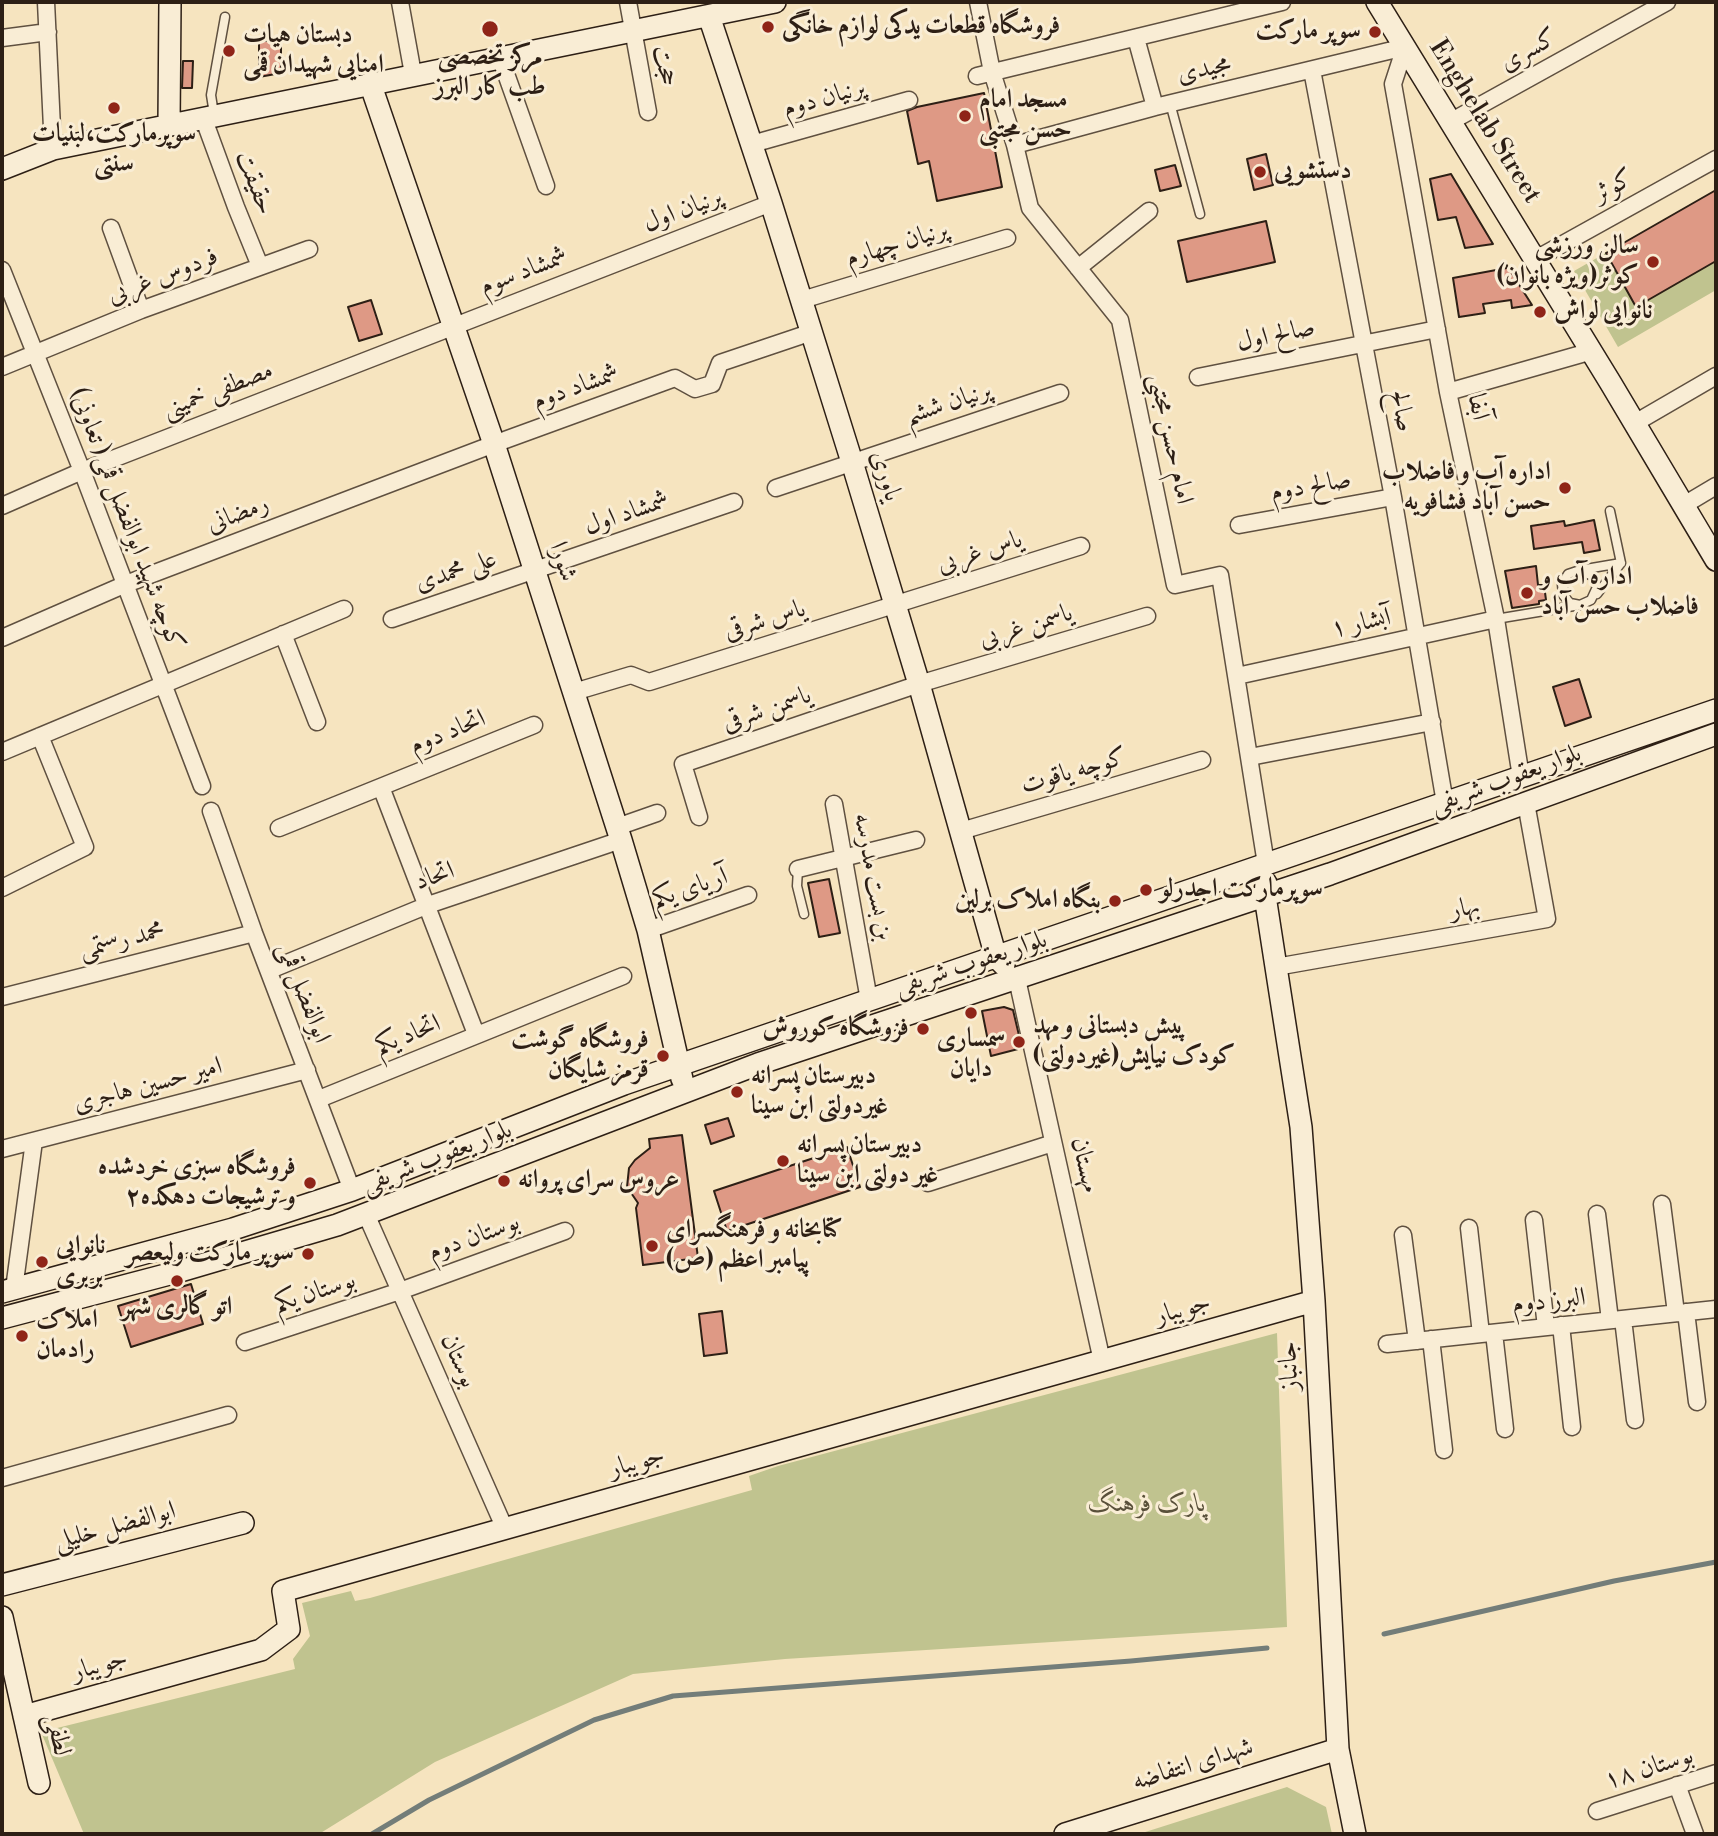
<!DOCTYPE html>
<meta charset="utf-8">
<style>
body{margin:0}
#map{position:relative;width:1718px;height:1836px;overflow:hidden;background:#f6e4bf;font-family:"Libre Bodoni",serif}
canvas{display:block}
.frame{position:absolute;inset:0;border:4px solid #2d1f15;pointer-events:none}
</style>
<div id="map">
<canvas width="1718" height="1836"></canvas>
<div class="frame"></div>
</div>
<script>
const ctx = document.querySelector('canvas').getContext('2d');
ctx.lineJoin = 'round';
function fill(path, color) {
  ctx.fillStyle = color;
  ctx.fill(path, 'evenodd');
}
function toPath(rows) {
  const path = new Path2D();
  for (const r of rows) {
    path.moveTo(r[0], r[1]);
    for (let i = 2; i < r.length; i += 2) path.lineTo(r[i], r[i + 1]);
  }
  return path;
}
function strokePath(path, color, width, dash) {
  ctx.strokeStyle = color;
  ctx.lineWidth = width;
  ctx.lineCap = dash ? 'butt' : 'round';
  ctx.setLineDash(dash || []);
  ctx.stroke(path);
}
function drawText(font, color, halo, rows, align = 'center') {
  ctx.font = font + ' "Libre Bodoni",Amiri,serif';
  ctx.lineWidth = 6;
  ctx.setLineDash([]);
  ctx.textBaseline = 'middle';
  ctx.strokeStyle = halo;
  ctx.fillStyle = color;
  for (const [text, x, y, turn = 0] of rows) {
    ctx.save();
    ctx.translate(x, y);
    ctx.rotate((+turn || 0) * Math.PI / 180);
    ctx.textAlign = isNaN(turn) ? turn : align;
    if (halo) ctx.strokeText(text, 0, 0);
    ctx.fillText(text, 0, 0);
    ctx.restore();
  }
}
fill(toPath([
 [1716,190,1716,290,1618,347,1574,271],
 [1277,1333,1287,1627,785,1659,633,1674,435,1762,319,1834,84,1834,41,1732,295,1669,293,1659,310,1636,302,1603,351,1591,355,1601,370,1598,752,1490,749,1476,778,1466],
 [1287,1787,1326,1807,1332,1834,1139,1834]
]), '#c0c38f');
strokePath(toPath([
 [1384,1634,1614,1581,1716,1562],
 [372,1834,429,1800,594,1720,673,1696,1131,1661,1267,1648]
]), '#737d79', 5);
const building = toPath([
 [259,41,281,41,281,73,259,77,259,41],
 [183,61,193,61,192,88,182,88,183,61],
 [984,93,1002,187,937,201,929,161,918,164,907,111,917,107,984,93],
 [1266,154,1273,185,1254,190,1247,159,1266,154],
 [1175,165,1181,186,1160,191,1155,170,1175,165],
 [1451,174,1493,244,1465,248,1456,217,1438,220,1430,179,1451,174],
 [1716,190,1716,261,1636,307,1606,253,1716,190],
 [1266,221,1275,262,1187,282,1178,241,1266,221],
 [1506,264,1532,305,1512,308,1511,300,1483,304,1485,313,1459,317,1453,278,1507,268,1506,264],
 [371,300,382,334,359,341,348,307,371,300],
 [1594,520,1600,550,1584,553,1582,542,1534,549,1531,526,1564,521,1565,526,1594,520],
 [1536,566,1538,585,1544,585,1546,600,1539,601,1539,604,1512,608,1505,571,1536,566],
 [1579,679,1591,717,1565,726,1553,687,1579,679],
 [829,879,840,933,819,937,808,883,829,879],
 [1004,1007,1013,1010,1022,1048,991,1056,982,1011,1004,1007],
 [728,1118,734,1136,711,1144,705,1125,728,1118],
 [682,1135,698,1258,643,1265,636,1208,638,1203,627,1187,629,1168,635,1160,650,1148,649,1139,682,1135],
 [847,1147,860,1187,727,1231,714,1191,847,1147],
 [191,1284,203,1324,131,1347,118,1306,191,1284],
 [722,1311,727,1353,704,1356,699,1314,722,1311]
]);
fill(building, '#de9985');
strokePath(building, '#2d1f15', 2);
const lane = toPath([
 [1170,103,1200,214],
 [214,114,211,95,225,17],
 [1610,511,1621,563],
 [1580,570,1621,563],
 [1597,594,1621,563],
 [1496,619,1580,605,1591,600,1597,587,1592,576,1580,570,1568,574,1562,584,1563,595,1570,603,1580,605],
 [798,869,797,886,804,914]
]);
const street = toPath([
 [46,2,53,149],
 [400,2,413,74],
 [628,2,648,112],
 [978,2,992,72,1015,145,1030,208,1120,320,1175,585,1220,575,1266,864],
 [2,38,48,32],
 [1136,38,1155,107],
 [1405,47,1393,84,1448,392,1496,619,1521,777],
 [500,57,546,186],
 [1312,70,1393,497,1445,803],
 [977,76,1282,2],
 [203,117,236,207,260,266],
 [1450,122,1667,2],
 [752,144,909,100],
 [1015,145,1155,107,1405,47],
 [111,228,141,310],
 [1536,259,1716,159],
 [1078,268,1149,211],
 [2,270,82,471,202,786],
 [802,300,1007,238],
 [2,367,141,310,309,249],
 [1198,377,1437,329],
 [1448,392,1592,351],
 [1635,423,1716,376],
 [776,488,1060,393],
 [1684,505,1716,486],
 [2,506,82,471,771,203],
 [1239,525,1393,497],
 [392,619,734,502],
 [283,634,317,722],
 [2,638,126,584,494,444,675,378,695,389,712,384,720,363,812,332],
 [1237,676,1496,619],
 [574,692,631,675,649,682,1081,546],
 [2,752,344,609],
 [1250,757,1432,722],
 [381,787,476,1034],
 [834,804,869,1000],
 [211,811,254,933,352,1190],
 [699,817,683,764,919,684,1147,616],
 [617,827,657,813],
 [279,828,534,725],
 [961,831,1202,760],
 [798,869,916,840],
 [2,888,85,847,40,736],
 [648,930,748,895],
 [1276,967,1547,919,1526,803],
 [270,970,428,905,621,840],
 [1017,979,1102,1361],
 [2,997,254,933],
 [319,1099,623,976],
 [2,1149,307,1070],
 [928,1183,1053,1143],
 [1662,1204,1676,1313],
 [366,1214,505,1529],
 [1597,1214,1610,1320],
 [1534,1220,1546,1327],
 [1469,1228,1481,1334],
 [1403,1235,1417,1341],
 [14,1289,34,1141],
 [1686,1312,1697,1402],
 [1623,1319,1635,1420],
 [1561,1325,1572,1427],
 [1494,1333,1505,1429],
 [1431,1339,1444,1450],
 [245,1342,400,1291,565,1231],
 [1387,1344,1716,1309],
 [2,1478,228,1415],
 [1677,1785,1695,1834],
 [1597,1811,1716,1773]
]);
const secondary = toPath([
 [1377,2,1610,382,1716,560],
 [709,16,771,203,852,462,919,684,996,957,1004,965],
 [370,83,494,444,621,840,648,930,682,1079],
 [169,124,170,2],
 [2,169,53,149,775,2],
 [1266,883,1265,896,1276,967,1301,1127,1314,1301,1338,1749,1355,1834],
 [2,1292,233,1229,352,1190,624,1084,1716,710],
 [2,1318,177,1272,337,1225,758,1064,1330,874,1716,734],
 [2,1585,243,1523],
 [2,1617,39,1783],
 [24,1716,261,1650,289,1629,283,1591,1314,1301],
 [1065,1834,1338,1749]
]);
strokePath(lane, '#5f5040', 11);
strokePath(street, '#5f5040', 19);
strokePath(secondary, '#2d1f15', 24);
strokePath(lane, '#f9edd5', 8);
strokePath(street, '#f9edd5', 16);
strokePath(secondary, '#f9edd5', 21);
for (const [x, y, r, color] of [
 [768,27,7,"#8f2418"],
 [490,29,9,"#8f2418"],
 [1375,32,7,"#8f2418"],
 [229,51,7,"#8f2418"],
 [114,108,7,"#8f2418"],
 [965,116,7,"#8f2418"],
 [1260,172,7,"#8f2418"],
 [1653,262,7,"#8f2418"],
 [1540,312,7,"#8f2418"],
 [1565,488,7,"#8f2418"],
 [1527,593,7,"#8f2418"],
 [1146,890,7,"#8f2418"],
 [1115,901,7,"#8f2418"],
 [971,1013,7,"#8f2418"],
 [923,1029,7,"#8f2418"],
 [1019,1042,7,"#8f2418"],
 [663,1056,7,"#8f2418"],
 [737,1092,7,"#8f2418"],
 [783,1161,7,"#8f2418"],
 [504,1181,7,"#8f2418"],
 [310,1183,7,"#8f2418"],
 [652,1246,7,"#8f2418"],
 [308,1254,7,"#8f2418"],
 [42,1262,7,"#8f2418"],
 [177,1281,7,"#8f2418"],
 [22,1336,7,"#8f2418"]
]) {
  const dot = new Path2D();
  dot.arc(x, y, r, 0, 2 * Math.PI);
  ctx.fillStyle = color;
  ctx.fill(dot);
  strokePath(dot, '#f9edd5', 2.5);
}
drawText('bold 26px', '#2d1f15', '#f9edd5', [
 ["فروشگاه قطعات یدکی لوازم خانگی",782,27],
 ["سوپر مارکت",1361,32,"right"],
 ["دبستان هیات",243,36],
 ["امنایی شهیدان قمی",243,66],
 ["مرکز تخصصی",490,58,"center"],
 ["طب کار البرز",490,88,"center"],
 ["مسجد امام",979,101],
 ["حسن مجتبی",979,131],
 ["سوپرمارکت،لبنیات",114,135,"center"],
 ["سنتی",114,165,"center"],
 ["دستشویی",1274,172],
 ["سالن ورزشی",1639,247,"right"],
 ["کوثر(ویژه بانوان)",1639,277,"right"],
 ["نانوایی لواش",1554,312],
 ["اداره آب و فاضلاب",1551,473,"right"],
 ["حسن آباد فشافویه",1551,503,"right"],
 ["اداره آب و",1541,578],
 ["فاضلاب حسن آباد",1541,608],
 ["سوپرمارکت اجدرلو",1160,890],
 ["بنگاه املاک برلین",1101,901,"right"],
 ["پیش دبستانی و مهد",1033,1027],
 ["کودک نیایش(غیردولتی)",1033,1057],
 ["فزوشگاه کوروش",909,1029,"right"],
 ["سمساری",971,1040,"center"],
 ["دایان",971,1070,"center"],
 ["فروشگاه گوشت",649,1041,"right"],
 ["قرمز شایگان",649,1071,"right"],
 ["دبیرستان پسرانه",751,1077],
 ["غیردولتی ابن سینا",751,1107],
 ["دبیرستان پسرانه",797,1146],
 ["غیر دولتی ابن سینا",797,1176],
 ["فروشگاه سبزی خردشده",296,1168,"right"],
 ["و ترشیجات دهکده۲",296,1198,"right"],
 ["عروس سرای پروانه",518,1181],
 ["کتابخانه و فرهنگسرای",666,1231],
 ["پیامبر اعظم (ص)",666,1261],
 ["نانوایی",56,1247],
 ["بربری",56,1277],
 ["سوپر مارکت ولیعصر",294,1254,"right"],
 ["اتو گالری شهر",177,1308,"center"],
 ["املاک",36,1321],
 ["رادمان",36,1351]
], 'left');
drawText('26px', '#2d1f15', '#f9edd5', [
 ["کسری",1529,51,-29],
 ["حجت",664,66,78],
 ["مجیدی",1204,70,-13],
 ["پرنیان دوم",824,99,-16],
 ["Enghelab Street",1484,122,58],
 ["حقیقت",254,183,69],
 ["کوثر",1614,187,-29],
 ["پرنیان اول",683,211,-21],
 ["پرنیان چهارم",897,245,-17],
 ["شمشاد سوم",524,272,-21],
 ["فردوس غربی",163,277,-21],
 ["صالح اول",1276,336,-12],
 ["شمشاد دوم",576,388,-20],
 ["مصطفی خمینی",218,391,-21],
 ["پرنیان ششم",948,404,-18],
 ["آبفا",1477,407,78],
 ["صالح",1401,411,79],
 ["امام حسن مجتبی",1170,439,78],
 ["یاوری",885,476,73],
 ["صالح دوم",1311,487,-10],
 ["شمشاد اول",627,514,-19],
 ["رمضانی",238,515,-21],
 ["کوچه شهید ابوالفضل قمی( تعاونی)",126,519,69],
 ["یاس غربی",980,553,-18],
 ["شورا",562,562,72],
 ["علی محمدی",456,572,-18],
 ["یاس شرقی",765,621,-17],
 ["آبشار ۱",1361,624,-12],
 ["یاسمن غربی",1026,627,-17],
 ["یاسمن شرقی",767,710,-19],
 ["اتحاد دوم",448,733,-22],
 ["کوچه یاقوت",1074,772,-16],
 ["بلوار یعقوب شریفی",1506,780,-20],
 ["اتحاد",435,877,-19],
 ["بن بست مدرسه",872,877,80],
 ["آریای یکم",690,889,-19],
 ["بهار",1465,909,-10],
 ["محمد رستمی",122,941,-14],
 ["بلوار یعقوب شریفی",971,964,-18],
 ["ابوالفضل قمی",303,993,69],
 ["اتحاد یکم",408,1036,-22],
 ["امیر حسین هاجری",148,1086,-15],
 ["بلوار یعقوب شریفی",437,1158,-21],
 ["مهستان",1084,1165,77],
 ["بوستان دوم",474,1238,-20],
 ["بوستان یکم",315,1293,-18],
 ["البرز دوم",1549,1302,-6],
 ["جویبار",1183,1310,-16],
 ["بوستان",458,1361,66],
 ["جانباز",1290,1366,-93],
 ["جویبار",637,1463,-16],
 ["ابوالفضل خلیلی",115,1527,-15],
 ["جویبار",100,1666,-16],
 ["لطفی",57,1735,78],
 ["شهدای انتفاضه",1193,1765,-17],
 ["بوستان ۱۸",1649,1769,-17]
]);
drawText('italic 26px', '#59503a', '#f9edd5', [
 ["پارک فرهنگ",1147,1505]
]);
</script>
